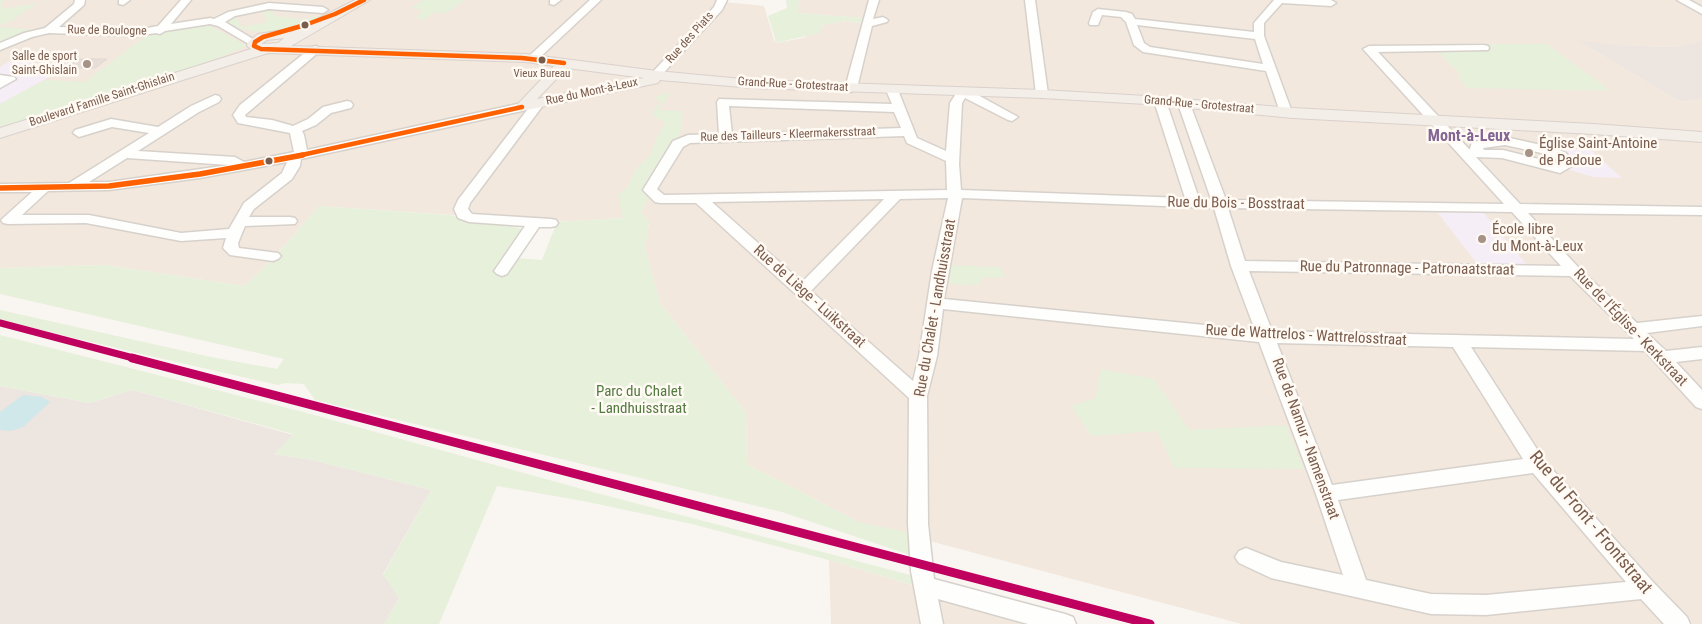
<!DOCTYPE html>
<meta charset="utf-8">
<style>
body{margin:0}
canvas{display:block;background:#f9f5f0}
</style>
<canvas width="1702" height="624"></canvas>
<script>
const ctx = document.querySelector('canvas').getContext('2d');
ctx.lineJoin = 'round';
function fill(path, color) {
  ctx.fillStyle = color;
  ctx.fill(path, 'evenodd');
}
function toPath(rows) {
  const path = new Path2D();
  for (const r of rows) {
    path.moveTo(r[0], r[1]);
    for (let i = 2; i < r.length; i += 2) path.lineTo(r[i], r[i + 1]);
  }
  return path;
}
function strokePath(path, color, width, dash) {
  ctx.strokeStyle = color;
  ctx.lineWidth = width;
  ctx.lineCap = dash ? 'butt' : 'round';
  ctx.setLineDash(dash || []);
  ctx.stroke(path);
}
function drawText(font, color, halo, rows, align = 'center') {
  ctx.font = font + ' "Roboto Condensed",sans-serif';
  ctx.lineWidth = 5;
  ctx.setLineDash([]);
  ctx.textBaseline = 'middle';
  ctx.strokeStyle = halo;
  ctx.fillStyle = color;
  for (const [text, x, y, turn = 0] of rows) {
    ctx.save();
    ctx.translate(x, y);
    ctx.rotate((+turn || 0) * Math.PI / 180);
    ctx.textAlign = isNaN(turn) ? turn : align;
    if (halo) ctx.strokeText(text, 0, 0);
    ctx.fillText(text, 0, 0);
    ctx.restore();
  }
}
fill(toPath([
 [0,0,726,0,725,2,764,6,775,43,803,38,826,24,847,21,861,23,865,18,797,13,799,0,1702,0,1702,41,1673,47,1617,45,1581,42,1681,102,1702,98,1702,624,1242,624,858,522,786,484,747,465,746,413,660,303,645,248,649,222,641,213,669,154,636,169,627,188,623,218,557,222,319,206,268,264,244,286,105,265,0,268],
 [829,560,935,592,1052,624,831,624]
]), '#f2e8de');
fill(toPath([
 [1579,41,1617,45,1673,47,1702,41,1702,98,1681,102],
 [0,386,89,403,133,390,293,435,274,454,312,460,431,490,383,574,399,598,384,624,0,624]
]), '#ede5e0');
fill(toPath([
 [10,61,59,65,53,75,0,104,0,86,16,77,0,75,0,67],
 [1559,148,1591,150,1622,178,1593,177,1567,169,1566,157],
 [1437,212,1483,212,1528,266,1478,265]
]), '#f6eef6');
fill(toPath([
 [0,0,4,0,1,4,4,9,38,3,11,21,0,25],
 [424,0,465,0,446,13,435,12,425,20,416,18,423,10,410,8],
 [786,0,799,0,798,13,865,18,861,23,847,21,826,24,822,26,821,31,819,33,775,43,775,38,768,16,787,8],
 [279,8,271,13,276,14,274,16,306,20,313,16,320,17,285,30,267,33,240,29,225,20,235,16,242,27,267,22,261,9],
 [204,24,211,26,247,46,185,71,0,130,0,104,44,80,85,82,148,34],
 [0,27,2,27,36,30,0,46],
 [1430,44,1547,44,1611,91,1468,88,1457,77,1462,76],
 [665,93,670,94,658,110,683,111,680,135,641,213,649,222,645,248,660,303,746,413,747,465,786,484,858,522,916,534,913,556,782,512,315,400,304,384,285,383,278,385,150,356,0,320,0,310,211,357,277,369,284,359,0,294,0,268,105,265,244,286,268,264,319,206,449,215,511,226,522,229,524,234,515,258,542,260,557,222,623,218,618,195,627,188,636,169,651,154,656,138,666,123,654,117,654,111,661,101,654,97],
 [945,265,999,267,1006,277,981,278,980,284,964,285,943,282],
 [0,335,303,412,589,491,918,577,919,587,829,560,692,524,583,501,497,486,439,624,384,624,399,598,383,575,431,490,312,460,274,454,293,434,133,390,89,403,0,386],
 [1101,369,1154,379,1189,430,1286,425,1304,469,1174,468,1157,431,1091,436,1071,406,1095,398]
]), '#e7f0db');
fill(toPath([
 [23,395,42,397,50,402,23,427,11,431,0,430,0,412]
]), '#d0e8ea');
const building = toPath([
 [79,59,107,59,95,68,66,68,79,59]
]);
fill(building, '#e6ded7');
strokePath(building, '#e2d8d2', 1);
const minor = toPath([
 [75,0,85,0,84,5,59,27,136,30,158,26,181,0,191,0,171,24,210,18,214,19,228,12,269,3,323,7,328,10,323,13,269,9,235,16,225,22,258,42,259,44,258,46,254,47,218,26,210,24,165,31,160,34,156,33,136,36,49,33,32,37,0,50,0,43,24,33,45,28,74,4,75,0],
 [119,0,130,0,123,5,119,4,119,0],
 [550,0,561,0,554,5,550,4,550,0],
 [590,0,601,0,536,61,528,61,526,59,528,57,590,0],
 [717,0,727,0,722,10,655,82,647,82,645,80,647,78,714,7,717,0],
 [869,0,879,0,873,19,883,17,888,20,887,22,872,26,857,88,851,92,845,88,869,0],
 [1025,0,1035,0,1048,94,1042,98,1036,94,1025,0],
 [1274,0,1331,0,1336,3,1331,6,1282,3,1264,23,1264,36,1292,112,1286,116,1280,112,1266,71,1143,52,1134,45,1126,22,1121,17,1102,15,1098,25,1090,25,1089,23,1093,12,1098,9,1126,12,1132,14,1135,19,1254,32,1254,23,1274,0],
 [1137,25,1255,39,1263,64,1150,47,1144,43,1137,25],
 [1677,0,1689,0,1702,7,1702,14,1677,0],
 [1484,45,1488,46,1489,48,1488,50,1378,52,1469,149,1470,149,1472,142,1505,137,1555,148,1566,153,1573,162,1572,166,1560,173,1502,158,1476,157,1520,204,1702,207,1702,215,1528,213,1579,268,1637,323,1702,316,1702,326,1647,333,1666,351,1702,347,1702,359,1676,362,1702,390,1702,409,1696,407,1645,351,1471,347,1544,460,1653,582,1687,617,1690,624,1664,624,1641,599,1486,615,1431,614,1271,578,1239,563,1235,557,1239,551,1246,548,1281,562,1343,575,1316,494,1259,342,943,309,937,356,927,396,928,524,934,579,1065,614,1073,617,1076,624,1028,624,938,599,943,624,921,624,911,571,908,524,909,398,696,203,660,203,655,202,643,190,673,141,688,135,719,134,717,102,719,99,892,104,886,90,892,86,898,90,917,138,946,151,950,103,959,89,967,89,1018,117,1012,121,1008,120,965,98,962,103,959,164,961,190,1185,198,1154,101,1160,97,1166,101,1199,199,1211,199,1178,104,1184,100,1190,104,1226,200,1504,204,1363,49,1369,46,1484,45],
 [729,106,894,112,901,128,732,134,729,106],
 [904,136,907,143,946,161,947,190,664,195,657,189,683,147,690,143,904,136],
 [1505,145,1546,154,1556,159,1559,164,1503,150,1484,150,1483,148,1505,145],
 [948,198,932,271,919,356,913,381,811,291,900,199,948,198],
 [962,198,1214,208,1231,266,1255,330,944,299,962,198],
 [884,199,802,282,712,202,884,199],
 [1228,208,1512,212,1561,266,1245,261,1228,208],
 [1249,271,1570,276,1634,339,1272,331,1249,271],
 [1277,343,1453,347,1523,459,1332,485,1277,343],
 [1533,473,1626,582,1486,595,1431,594,1366,580,1338,500,1533,473],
 [316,46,322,49,320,51,245,115,246,117,272,120,293,126,308,119,323,107,347,101,351,102,353,105,351,108,331,113,316,125,302,131,304,135,307,150,522,103,528,107,522,111,301,159,300,166,292,179,254,209,249,217,290,217,295,218,297,221,295,224,245,226,238,243,239,248,278,253,281,256,278,259,273,261,230,255,223,248,226,238,181,241,86,223,8,224,3,223,1,220,32,192,0,192,0,184,69,183,149,133,112,127,79,137,73,133,75,130,111,119,158,127,191,106,215,95,219,96,221,99,219,102,199,112,138,151,235,157,244,162,294,152,290,133,238,123,233,115,240,105,312,47,316,46],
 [127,158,229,165,109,182,89,182,127,158],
 [287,162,282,173,244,203,229,229,181,233,89,215,22,215,48,191,109,190,200,178,287,162],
 [0,75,14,77,16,79,0,88,0,75],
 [538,100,544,104,470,203,468,209,472,214,551,219,556,220,558,223,556,226,551,227,539,227,507,274,502,276,497,274,494,271,525,226,469,222,458,218,454,209,458,200,534,101,538,100]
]);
const major = toPath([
 [355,0,370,0,291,46,526,54,657,71,753,80,1042,90,1146,96,1293,108,1593,124,1702,132,1702,142,1593,134,1293,118,1146,104,1042,98,753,88,660,80,658,83,653,84,522,111,517,110,515,107,554,66,526,62,268,53,0,138,0,128,251,49,247,46,248,42,258,34,284,30,292,32,355,0],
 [284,38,278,43,261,44,267,40,284,38],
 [567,68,644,78,537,99,567,68]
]);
strokePath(minor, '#d7d1cb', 3);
strokePath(major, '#dad1cc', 2);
fill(minor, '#fefefd');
fill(major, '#f3eee8');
strokePath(toPath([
 [364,0,335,14,305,25,263,37,255,42,254,46,261,49,522,58,564,63],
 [297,156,522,107]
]), '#ff6000', 4.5);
strokePath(toPath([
 [0,188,109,186,200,174,303,155]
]), '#ff6000', 5.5);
strokePath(toPath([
 [0,323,137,359]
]), '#bf005f', 7);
strokePath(toPath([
 [132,358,1150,624]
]), '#bf005f', 9);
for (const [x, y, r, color] of [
 [305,25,4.5,"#7a5c4d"],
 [542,60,4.5,"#7a5c4d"],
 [87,64,5,"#a69286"],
 [1529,153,5,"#a69286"],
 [269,161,4.5,"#7a5c4d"],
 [1482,239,5,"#a69286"]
]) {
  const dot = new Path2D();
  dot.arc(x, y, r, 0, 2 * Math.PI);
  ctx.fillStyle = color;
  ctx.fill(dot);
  strokePath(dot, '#fffaf3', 2);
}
drawText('11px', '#7a5c4d', '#fffaf3', [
 ["Vieux Bureau",542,74]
]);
drawText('12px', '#7a5c4d', '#fffaf3', [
 ["Rue de Boulogne",107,31,1],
 ["Rue des Piats",690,38,-48],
 ["Grand-Rue - Grotestraat",793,85,3],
 ["Rue du Mont-à-Leux",592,92,-12],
 ["Boulevard Famille Saint-Ghislain",102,100,-18],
 ["Grand-Rue - Grotestraat",1199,105,5],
 ["Rue des Tailleurs - Kleermakersstraat",788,135,-2]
]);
drawText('12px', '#7a5c4d', '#fffaf3', [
 ["Salle de sport",77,57],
 ["Saint-Ghislain",77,71]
], 'right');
drawText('15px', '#7a5c4d', '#fffaf3', [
 ["Église Saint-Antoine",1539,144],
 ["de Padoue",1539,161],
 ["École libre",1492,230],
 ["du Mont-à-Leux",1492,247]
], 'left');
drawText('15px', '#7a5c4d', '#fffaf3', [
 ["Rue du Bois - Bosstraat",1236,204,1],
 ["Rue du Patronnage - Patronaatstraat",1407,269,1],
 ["Rue de Liège - Luikstraat",809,297,42],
 ["Rue du Chalet - Landhuisstraat",936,308,-80],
 ["Rue de l'Église - Kerkstraat",1630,328,46],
 ["Rue de Wattrelos - Wattrelosstraat",1306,336,3],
 ["Rue de Namur - Namenstraat",1305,439,70]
]);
drawText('15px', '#537a41', '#fffaf3', [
 ["Parc du Chalet",639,392],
 ["- Landhuisstraat",639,409]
]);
drawText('bold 16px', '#846695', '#fffaf3', [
 ["Mont-à-Leux",1469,137]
]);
drawText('18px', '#7a5c4d', '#fffaf3', [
 ["Rue du Front - Frontstraat",1590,523,50]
]);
</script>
